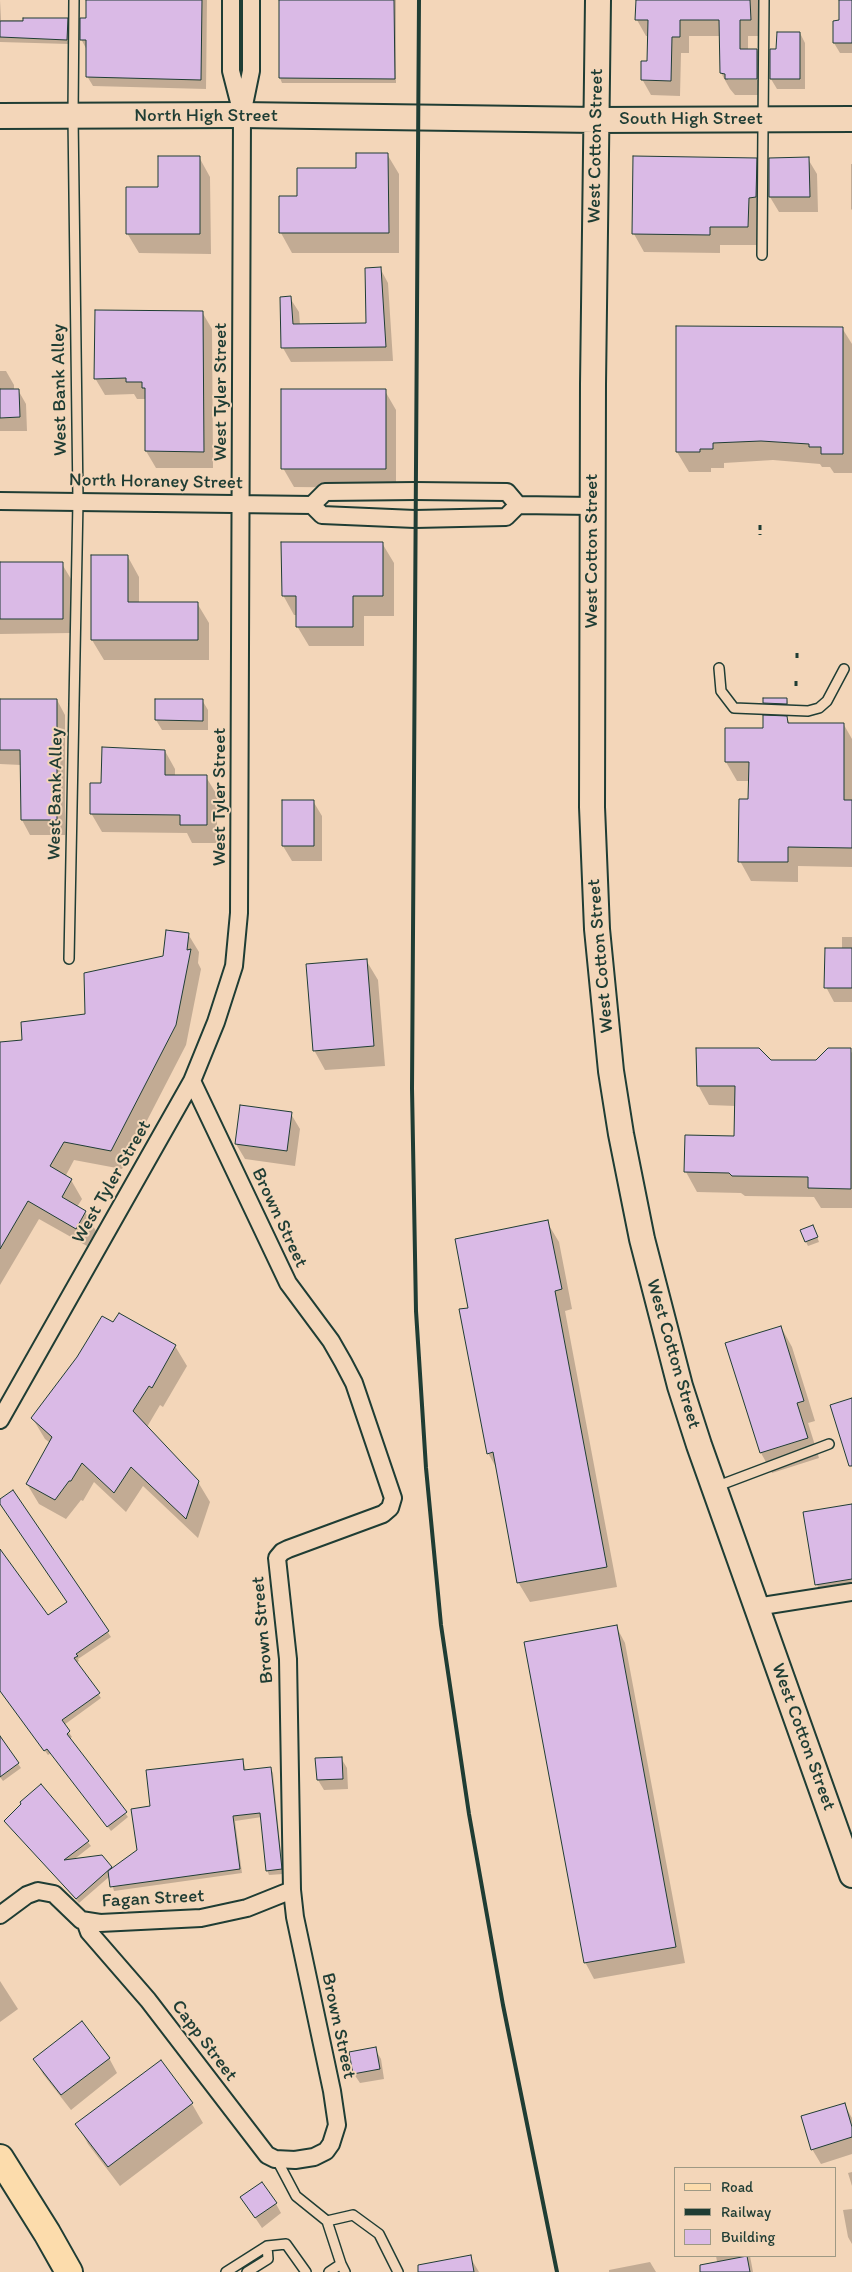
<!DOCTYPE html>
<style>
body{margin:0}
#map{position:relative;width:852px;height:2272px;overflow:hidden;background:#f3d6b9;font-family:Itim,sans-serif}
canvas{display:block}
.legend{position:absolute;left:674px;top:2167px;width:162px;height:90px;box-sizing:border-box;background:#f3d6b9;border:1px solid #9e9984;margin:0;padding:6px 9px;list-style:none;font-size:15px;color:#1f3d34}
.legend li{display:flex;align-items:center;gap:10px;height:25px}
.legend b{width:25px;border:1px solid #9e9984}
</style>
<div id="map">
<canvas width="852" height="2272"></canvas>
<ul class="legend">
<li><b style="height:6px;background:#fcdcac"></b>Road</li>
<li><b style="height:6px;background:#1f3d34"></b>Railway</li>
<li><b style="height:14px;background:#dabae6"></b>Building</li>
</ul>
</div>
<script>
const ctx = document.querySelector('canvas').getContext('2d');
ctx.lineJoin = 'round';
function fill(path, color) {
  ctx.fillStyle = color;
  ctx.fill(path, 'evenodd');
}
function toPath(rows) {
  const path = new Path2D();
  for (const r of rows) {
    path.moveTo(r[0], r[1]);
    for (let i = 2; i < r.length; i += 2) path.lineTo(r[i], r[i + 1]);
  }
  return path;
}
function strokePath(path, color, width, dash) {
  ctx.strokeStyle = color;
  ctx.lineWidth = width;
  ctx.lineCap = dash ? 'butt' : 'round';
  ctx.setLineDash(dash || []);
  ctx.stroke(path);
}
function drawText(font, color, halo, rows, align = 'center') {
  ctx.font = font + ' Itim,sans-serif';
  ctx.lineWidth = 4;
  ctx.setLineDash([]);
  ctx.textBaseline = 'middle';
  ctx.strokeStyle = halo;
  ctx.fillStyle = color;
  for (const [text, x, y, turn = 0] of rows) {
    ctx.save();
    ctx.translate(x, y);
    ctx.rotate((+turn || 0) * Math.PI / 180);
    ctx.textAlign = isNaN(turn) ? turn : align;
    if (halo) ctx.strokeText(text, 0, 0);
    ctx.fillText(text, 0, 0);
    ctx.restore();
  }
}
fill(toPath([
 [0,0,1,20,67,20,69,24,69,44,0,42],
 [87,0,207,0,206,89,93,86,87,76,87,50,81,39,87,20],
 [280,0,396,0,396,83,282,83,280,78],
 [637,0,759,0,759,36,748,36,748,50,757,50,766,66,766,95,735,95,730,89,721,73,721,36,689,36,689,53,681,53,680,96,651,95,642,79,648,62,649,36,646,36,637,20],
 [728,78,763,78,763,80,728,80],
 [841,0,852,0,852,53,840,53,834,43,841,22],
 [800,33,805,43,805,89,777,89,771,79,778,50],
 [387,154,399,174,399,253,292,253,281,233,299,197],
 [199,157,210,177,211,254,139,253,127,233],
 [756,159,766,178,758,245,720,245,720,253,644,252,634,234],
 [808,159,817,174,818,212,779,212,770,197],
 [851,164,852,164,852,210,851,209],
 [380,268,388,283,393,361,291,362,283,348,282,298,290,298,299,312,300,325,367,324],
 [202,312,212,329,213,468,156,468,146,451,147,399,137,399,134,394,105,395,95,378],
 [842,328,852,344,852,473,834,473,830,467,822,467,820,464,773,460,724,463,724,468,711,468,711,472,689,472,677,452],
 [0,371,6,371,14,385,14,390,18,390,26,404,27,431,0,431],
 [385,391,396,410,396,488,294,487,283,468],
 [382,543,394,563,394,616,364,616,364,646,309,646,297,626,297,615,294,615,283,595],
 [128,557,139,577,139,603,197,603,209,623,209,660,104,660,92,640],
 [0,564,62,564,71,579,71,633,0,634],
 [787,699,789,708,767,707,764,703],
 [0,700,57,700,65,715,65,835,30,835,22,820,21,765,0,764],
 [156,700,202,700,208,710,208,730,162,730,156,720],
 [787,718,790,724,844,725,852,739,852,867,798,866,798,882,751,881,740,861,750,800,750,781,737,781,726,762,764,730],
 [165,751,175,769,175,777,206,777,217,795,217,843,192,843,187,833,102,832,91,813,102,784],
 [283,801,313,801,322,816,322,861,292,861,283,846],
 [188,934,199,952,198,963,201,969,186,1045,122,1169,74,1160,65,1177,71,1180,82,1199,77,1207,85,1212,96,1231,87,1246,39,1219,0,1285,0,1044,23,1041,87,1015,164,957],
 [842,937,852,937,852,1002,834,1002,826,987,842,949],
 [366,960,378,980,385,1066,325,1070,314,1050],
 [850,1050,852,1053,852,1208,821,1208,814,1197,745,1196,741,1193,697,1192,686,1172,736,1137,736,1106,709,1105,698,1085,770,1061,817,1062],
 [291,1114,300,1129,295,1166,245,1159,236,1144],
 [547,1222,559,1242,572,1309,565,1311,617,1587,530,1602,518,1582,497,1469,488,1453,470,1309],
 [815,1231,819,1242,808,1246,806,1242],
 [781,1327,792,1347,815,1421,808,1423,819,1458,772,1473,761,1453],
 [175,1346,187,1366,163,1407,160,1405,147,1427,198,1482,210,1502,198,1538,143,1486,126,1512,94,1482,83,1501,81,1500,66,1519,39,1504,27,1484,50,1443,45,1439,33,1419],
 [13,1492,111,1637,78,1659,79,1661,76,1663,101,1698,64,1725,72,1737,69,1739,128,1817,111,1831,51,1753,48,1755,0,1691,0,1551,48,1617,68,1603,0,1502],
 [852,1505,852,1601,828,1605,817,1585,805,1513],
 [616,1626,625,1643,685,1963,594,1979,585,1962],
 [0,1738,21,1768,3,1781,0,1777],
 [341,1758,347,1768,348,1789,324,1790,318,1780],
 [243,1760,246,1771,271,1769,273,1773,283,1874,269,1875,267,1870,262,1817,235,1821,242,1873,114,1891,110,1876,79,1903,6,1821,41,1786,91,1846,72,1861,101,1856,112,1870,138,1851,152,1808],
 [0,1981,18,2009,0,2022],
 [375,2049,381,2059,384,2079,360,2083,354,2074],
 [109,2058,117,2073,71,2110,43,2074,35,2059],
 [192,2104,203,2123,120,2186,88,2144,77,2124],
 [844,2104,852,2118,852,2154,821,2164,812,2149],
 [852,2172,852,2186,848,2173],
 [242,2198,276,2204,281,2213,262,2228],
 [852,2209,852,2244,848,2237,843,2210],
 [716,2256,750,2256,753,2272,719,2272],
 [470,2257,479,2272,420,2272],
 [650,2262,656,2272,609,2272,609,2270]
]), '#0003');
const building = toPath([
 [86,0,202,0,201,80,86,77,86,40,80,40,80,18,86,18,86,0],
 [279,0,394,0,395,79,279,78,279,0],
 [636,0,750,0,751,20,740,20,740,49,757,49,757,79,725,79,725,74,720,73,719,20,680,20,680,37,672,37,671,81,641,80,641,61,647,61,648,20,635,20,636,0],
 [839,0,852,0,852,43,833,43,833,21,839,20,839,0],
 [23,18,68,18,67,40,0,37,0,21,23,21,23,18],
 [777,32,800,32,800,79,770,79,770,49,776,49,777,32],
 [356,153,388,153,389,233,279,233,279,196,297,196,297,168,356,168,356,153],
 [158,156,200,156,200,234,126,234,126,187,158,187,158,156],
 [633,156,757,158,756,197,749,198,748,227,710,227,710,235,632,234,633,156],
 [809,157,810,197,769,197,769,158,809,157],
 [381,267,386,347,281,348,280,297,291,296,293,324,366,323,365,268,381,267],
 [95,310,203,311,204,452,145,451,145,388,142,388,142,382,126,382,126,378,94,379,95,310],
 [676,326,843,327,843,454,821,454,821,447,809,447,809,444,761,441,713,443,713,449,700,449,700,452,676,452,676,326],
 [0,389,19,389,20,417,0,418,0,389],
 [281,389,386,389,386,469,281,469,281,389],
 [281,542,383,542,383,596,353,596,353,627,296,627,296,596,282,596,281,542],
 [91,555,128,555,128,602,198,602,198,640,91,640,91,555],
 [0,562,63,562,63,619,0,619,0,562],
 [763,698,787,698,787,704,763,703,763,698],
 [0,699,57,699,57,820,21,820,20,750,0,750,0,699],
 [155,699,203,699,203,721,155,720,155,699],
 [763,715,787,716,788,723,844,723,844,800,852,800,852,848,788,847,788,862,738,862,739,799,748,799,749,762,725,762,725,728,763,728,763,715],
 [102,747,165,750,165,775,207,775,207,825,180,825,180,815,90,814,90,783,101,783,102,747],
 [282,800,314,800,314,846,282,846,282,800],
 [166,930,189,933,187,950,191,949,176,1025,111,1151,64,1142,50,1166,72,1179,62,1197,86,1211,76,1229,28,1201,0,1249,0,1042,22,1040,21,1022,85,1014,84,973,163,956,166,930],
 [825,948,852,948,852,988,824,988,825,948],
 [367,959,374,1046,313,1051,306,964,367,959],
 [696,1048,759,1048,771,1060,816,1060,828,1048,851,1048,851,1189,808,1188,808,1177,732,1176,729,1173,684,1172,685,1135,734,1136,735,1086,697,1086,696,1048],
 [240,1105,292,1112,287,1151,235,1144,240,1105],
 [548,1220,562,1289,555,1291,607,1567,517,1583,493,1452,487,1454,459,1309,468,1308,455,1239,548,1220],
 [813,1225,818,1237,805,1242,800,1230,813,1225],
 [119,1313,176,1345,152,1388,149,1386,133,1411,199,1481,186,1519,131,1467,114,1493,82,1463,71,1481,69,1481,55,1500,26,1484,52,1437,31,1418,77,1357,102,1316,113,1322,119,1313],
 [781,1326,804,1401,797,1403,808,1438,760,1453,725,1343,781,1326],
 [852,1398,852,1466,849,1466,830,1405,852,1398],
 [13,1490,109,1631,76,1654,78,1656,74,1658,100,1693,62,1720,70,1731,67,1734,127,1812,107,1827,47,1749,44,1751,0,1691,0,1549,48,1615,67,1602,0,1504,0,1499,13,1490],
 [852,1504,852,1579,815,1585,803,1512,852,1504],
 [617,1625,676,1947,584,1963,524,1642,617,1625],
 [0,1736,19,1763,0,1777,0,1736],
 [342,1757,343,1779,317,1780,315,1758,342,1757],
 [243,1759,244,1770,271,1767,282,1869,266,1871,260,1813,233,1816,240,1869,110,1887,108,1871,137,1850,131,1809,150,1806,146,1770,243,1759],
 [41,1784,89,1841,64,1860,102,1855,112,1867,76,1899,4,1821,21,1804,20,1802,41,1784],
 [82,2021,110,2058,61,2095,33,2059,82,2021],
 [376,2047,380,2069,353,2074,349,2052,376,2047],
 [161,2060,193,2103,108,2167,75,2124,161,2060],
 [845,2103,852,2127,852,2137,811,2150,801,2116,845,2103],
 [262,2182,277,2203,255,2218,240,2197,262,2182],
 [471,2255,474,2272,418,2272,418,2265,471,2255],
 [747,2256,750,2272,700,2272,700,2265,747,2256]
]);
fill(building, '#dabae6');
strokePath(building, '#1f3d34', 1);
const lane = toPath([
 [762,255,764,0],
 [719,668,721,691,734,708,808,711,819,708,827,701,844,669],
 [69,959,78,501,73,116,74,0],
 [715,1487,829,1444],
 [277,2160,296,2196,327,2221],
 [341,2264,327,2221,353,2215,379,2234,398,2272],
 [226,2272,267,2246,286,2244,306,2272],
 [247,2272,268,2259,267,2246],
 [329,2272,341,2264,345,2272]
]);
const street = toPath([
 [231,0,231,71,241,110],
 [0,501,312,505,322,515,415,519,506,517,518,505,593,506],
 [312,505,325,492,415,491,507,492,518,505],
 [0,1420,192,1081,216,1022,234,966,239,913,242,115,251,71,251,0],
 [756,1607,852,1592],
 [0,1915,27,1895,38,1891,54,1894,81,1920,100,1923,201,1918,247,1908,292,1890],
 [85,1921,89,1932,148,2000,267,2155,275,2159,295,2160,314,2157,326,2151,331,2144,337,2125,332,2091,295,1917,292,1890,288,1659,277,1558,282,1552,288,1549,383,1514,390,1508,393,1498,354,1383,343,1362,331,1341,288,1283,192,1081]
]);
const secondary = toPath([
 [598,0,593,384,592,807,597,929,611,1071,621,1134,642,1239,680,1386,699,1445,852,1875],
 [0,116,242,115,596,120,852,119]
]);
const primary = toPath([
 [0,2158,47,2233,69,2272]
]);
strokePath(lane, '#1f3d34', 12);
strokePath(street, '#1f3d34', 20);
strokePath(secondary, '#1f3d34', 28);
strokePath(primary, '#1f3d34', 30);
strokePath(toPath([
 [760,525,760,535],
 [797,658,797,652],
 [796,681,796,687]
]), '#1f3d34', 3, [5, 4]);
strokePath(lane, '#f3d6b9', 9);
strokePath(street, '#f3d6b9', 16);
strokePath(secondary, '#f3d6b9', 24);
strokePath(primary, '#fcdcac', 26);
strokePath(toPath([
 [419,0,412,1088,416,1311,426,1468,441,1625,469,1814,503,2005,557,2272]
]), '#1f3d34', 4);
drawText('19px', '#1f3d34', '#f3d6b9', [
 ["North High Street",206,116],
 ["South High Street",691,119],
 ["West Cotton Street",596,146,-89],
 ["West Bank Alley",60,390,-91],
 ["West Tyler Street",221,392,-90],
 ["North Horaney Street",156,482,1],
 ["West Cotton Street",592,551,-90],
 ["West Bank Alley",56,794,-89],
 ["West Tyler Street",220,797,-90],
 ["West Cotton Street",601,956,-95],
 ["West Tyler Street",112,1182,-60],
 ["Brown Street",279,1218,65],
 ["West Cotton Street",673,1354,74],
 ["Brown Street",263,1630,-95],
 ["West Cotton Street",803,1737,70],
 ["Fagan Street",153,1899,-3],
 ["Brown Street",338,2026,78],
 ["Capp Street",204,2041,53]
]);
</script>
